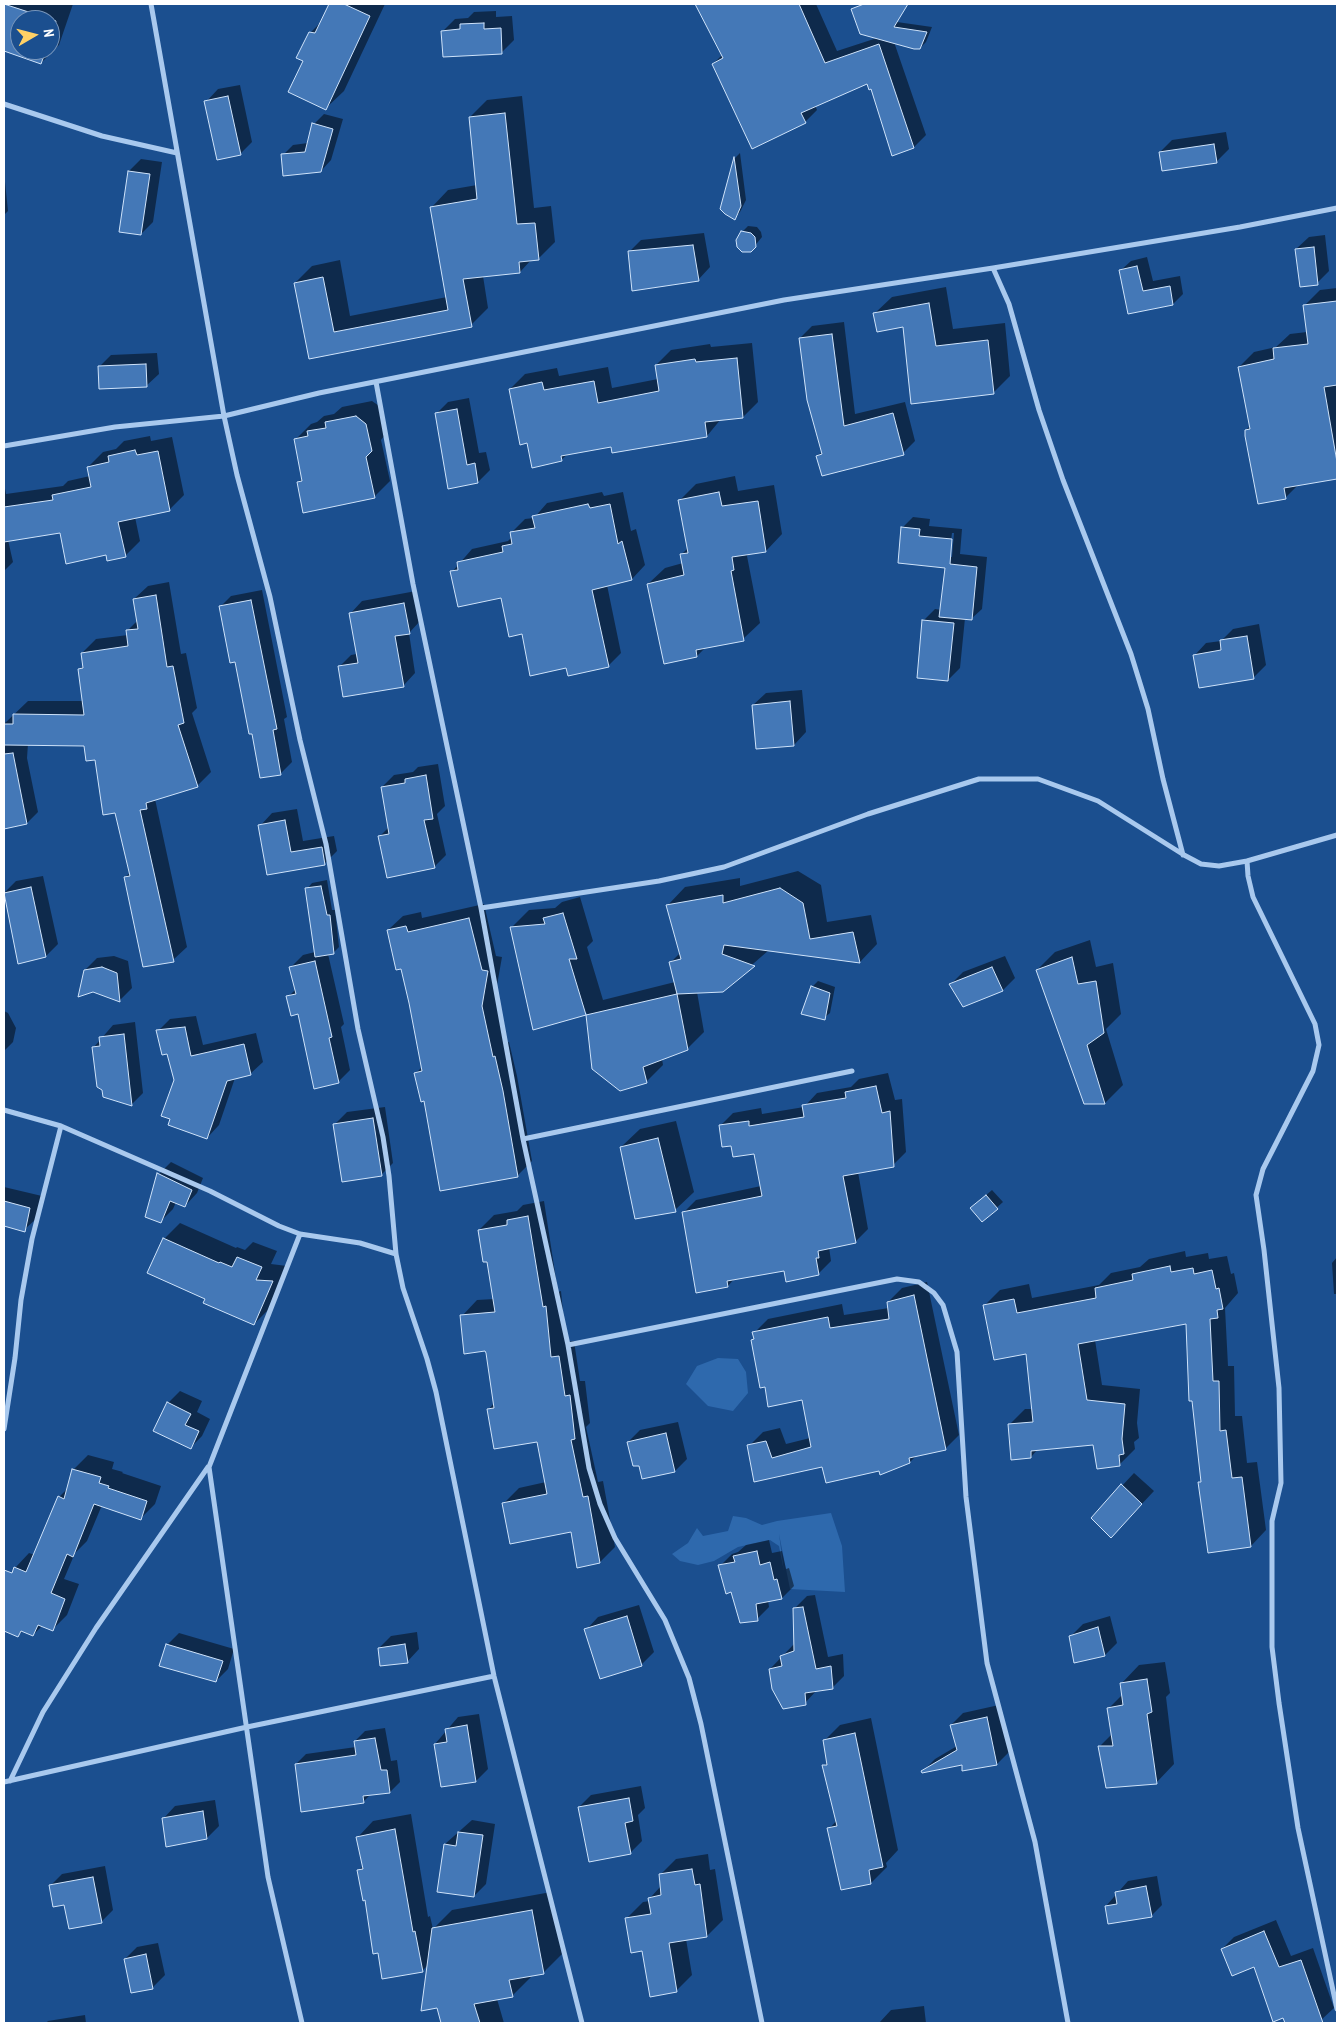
<!DOCTYPE html>
<style>
body{margin:0}
#map{position:relative;width:1341px;height:2027px;overflow:hidden;background:#1b4f8f;font-family:"PT Sans Narrow",sans-serif}
canvas{display:block}
.frame{position:absolute;inset:0;border:5px solid #fff;pointer-events:none}
.north{position:absolute;left:10px;top:10px;width:50px;height:50px;box-sizing:border-box;background:#1b4f8f;border:1px solid #7695bc;border-radius:50%;rotate:82deg;font-size:14px;font-weight:700;line-height:20px;text-align:center;color:#fff}
.north::after{content:'';display:block;margin:auto;width:18px;height:22px;background:#ffd166;clip-path:polygon(50% 0,100% 100%,50% 72%,0 100%)}
</style>
<div id="map">
<canvas width="1341" height="2027"></canvas>
<div class="frame"></div>
<div class="north">N</div>
</div>
<script>
const ctx = document.querySelector('canvas').getContext('2d');
ctx.lineJoin = 'round';
function fill(path, color) {
  ctx.fillStyle = color;
  ctx.fill(path, 'evenodd');
}
function toPath(rows) {
  const path = new Path2D();
  for (const r of rows) {
    path.moveTo(r[0], r[1]);
    for (let i = 2; i < r.length; i += 2) path.lineTo(r[i], r[i + 1]);
  }
  return path;
}
function strokePath(path, color, width, dash) {
  ctx.strokeStyle = color;
  ctx.lineWidth = width;
  ctx.lineCap = dash ? 'butt' : 'round';
  ctx.setLineDash(dash || []);
  ctx.stroke(path);
}
fill(toPath([
 [718,1358,738,1359,746,1372,748,1393,733,1411,708,1406,686,1384,697,1366],
 [831,1513,842,1546,845,1592,790,1589,779,1534,784,1572,779,1546,770,1540,738,1547,714,1561,698,1565,680,1561,672,1554,688,1543,697,1528,703,1536,728,1531,733,1516,746,1518,762,1525,777,1521]
]), '#2e69ad');
fill(toPath([
 [4,4,73,4,59,45,41,63,4,50],
 [20,20,50,20,50,50,20,50],
 [330,4,385,4,344,91,325,109,305,60,310,33,323,20],
 [696,4,816,4,837,51,877,38,876,19,932,27,926,42,920,48,894,42,926,135,914,147,867,82,815,105,817,110,805,122,713,64,722,55],
 [496,11,496,17,512,16,514,40,502,52,443,31,455,19,468,18,474,12],
 [240,85,252,142,240,154,206,102,218,89],
 [522,96,534,208,551,206,555,242,538,259,532,259,520,272,483,276,488,308,471,325,310,357,295,283,312,266,340,260,350,316,447,297,431,208,448,190,477,185,470,117,487,100],
 [324,114,343,119,331,160,321,171,283,155,293,145,308,143,314,124],
 [1226,132,1229,149,1217,161,1160,152,1172,140],
 [740,153,746,200,740,212,735,218,721,209,735,158],
 [141,159,162,162,153,222,141,234,129,171],
 [4,172,8,211,4,215],
 [748,226,757,227,761,232,762,237,753,248,742,232],
 [704,233,710,267,698,280,629,252,641,240],
 [1325,235,1329,271,1317,283,1296,249,1309,237],
 [1147,257,1153,281,1180,276,1183,294,1173,304,1129,312,1120,271,1131,261],
 [946,287,953,329,1005,323,1010,376,993,393,904,326,874,314,892,297],
 [1337,288,1337,478,1299,484,1286,497,1246,430,1251,425,1239,367,1254,352,1276,347,1290,334,1307,332,1304,306,1320,290],
 [844,322,855,414,905,402,915,441,903,453,817,456,823,451,800,338,812,326],
 [752,343,758,402,743,417,721,419,707,436,612,446,568,454,561,460,528,442,510,389,525,374,557,368,559,376,608,367,612,388,658,379,656,365,671,350,710,344,711,347],
 [157,353,159,374,146,386,99,367,111,355],
 [469,398,479,453,486,452,490,470,478,482,449,487,436,414,448,402],
 [372,401,382,408,386,434,381,440,390,481,374,497,298,482,303,478,296,439,311,424,317,422,324,416,334,414,342,407],
 [150,436,151,441,172,437,184,495,169,510,135,517,140,541,125,556,107,553,61,531,8,540,13,562,4,571,4,483,6,494,63,486,68,481,90,476,88,467,103,452,116,449,124,441],
 [735,476,738,491,774,485,782,534,766,551,749,553,747,556,760,623,743,639,707,646,697,656,648,584,665,568,683,563,681,555,689,547,680,500,696,484],
 [602,492,604,496,623,492,631,531,636,529,645,565,632,579,607,585,621,653,608,666,567,667,523,632,502,596,452,572,472,549,508,541,512,537,512,532,525,519,534,518,547,503],
 [913,517,930,519,929,526,962,529,960,554,987,557,982,609,971,619,965,618,960,668,948,680,923,621,935,609,942,610,946,566,902,528],
 [952,533,954,533,952,557,949,557],
 [169,582,181,654,186,653,197,708,192,713,211,772,197,786,155,799,187,947,173,960,125,877,130,873,116,812,96,758,85,745,28,744,27,758,38,812,27,823,4,828,4,747,6,744,4,744,4,724,28,701,84,701,79,670,84,665,82,653,96,639,128,635,127,631,138,620,134,599,148,586],
 [262,590,287,717,284,719,292,762,280,774,253,732,220,607,231,596],
 [416,591,421,620,409,633,415,673,403,686,339,667,351,655,357,654,350,614,362,601],
 [1259,624,1266,665,1254,677,1194,656,1206,643,1221,641,1233,629],
 [802,690,806,732,794,745,753,705,766,693],
 [438,764,445,806,437,814,446,855,434,867,379,837,389,827,382,787,394,775,413,772,418,767],
 [297,809,303,841,334,836,337,851,325,863,268,873,260,826,272,813],
 [798,871,821,885,827,922,871,915,877,944,860,962,769,950,723,990,697,992,704,1032,687,1049,662,1059,663,1065,646,1082,593,1068,587,1013,534,1028,512,927,529,910,555,908,562,902,580,897,593,941,587,947,603,1000,675,982,670,963,681,952,668,905,685,887,740,878,740,886],
 [43,876,58,944,46,956,4,893,16,881],
 [327,880,332,910,335,910,339,947,333,953,328,954,344,1024,341,1027,350,1070,338,1082,288,997,296,989,291,967,303,955,315,952,307,889,312,883],
 [484,904,496,956,502,957,496,991,507,1043,509,1042,517,1076,532,1161,517,1176,425,1100,416,1073,422,1067,402,967,388,930,403,916,421,912,422,918],
 [1090,940,1096,967,1113,963,1121,1014,1106,1029,1123,1085,1105,1103,1037,970,1055,952],
 [114,956,128,961,132,988,120,1000,85,970,97,958],
 [1005,956,1015,978,1003,990,963,1006,951,984,963,972],
 [818,981,835,987,830,1013,824,1018,812,987],
 [4,1011,8,1013,16,1028,13,1042,4,1051],
 [196,1016,203,1045,256,1033,263,1062,250,1074,235,1078,219,1125,207,1138,175,1080,168,1052,158,1031,170,1019],
 [135,1022,143,1093,131,1105,94,1047,113,1025],
 [888,1073,895,1100,902,1099,906,1152,893,1165,858,1172,868,1229,855,1242,829,1247,831,1261,818,1274,785,1270,735,1278,728,1286,683,1213,696,1200,761,1186,755,1152,732,1144,720,1126,733,1113,761,1108,762,1114,804,1107,817,1093,851,1087,859,1079],
 [385,1107,393,1163,381,1175,335,1124,347,1112],
 [676,1121,694,1192,675,1210,621,1147,640,1129],
 [171,1162,203,1178,197,1193,185,1206,176,1202,173,1209,161,1221,159,1174],
 [4,1187,42,1196,37,1218,24,1230,4,1225],
 [992,1190,1003,1202,982,1221,977,1203],
 [544,1201,558,1292,561,1291,566,1342,574,1341,580,1381,585,1381,590,1423,586,1427,598,1482,603,1481,615,1547,600,1562,572,1530,504,1503,519,1488,546,1482,538,1441,489,1409,494,1403,487,1352,462,1316,477,1300,494,1299,488,1260,479,1230,494,1215,517,1211,523,1205],
 [180,1223,236,1248,237,1247,245,1250,253,1242,277,1251,271,1264,287,1266,270,1308,254,1324,207,1298,164,1239],
 [1185,1251,1186,1257,1208,1253,1209,1259,1227,1256,1231,1274,1234,1273,1238,1293,1225,1308,1228,1366,1234,1366,1235,1416,1242,1416,1247,1463,1257,1462,1266,1530,1251,1546,1199,1483,1202,1480,1188,1322,1095,1340,1102,1385,1140,1389,1137,1423,1139,1438,1134,1442,1135,1449,1120,1464,1095,1444,1038,1449,1031,1457,1009,1425,1025,1409,1033,1409,1028,1353,984,1306,1000,1290,1029,1284,1032,1298,1099,1285,1111,1273,1140,1267,1149,1259],
 [1337,1257,1337,1294,1334,1294,1332,1263],
 [927,1282,959,1435,945,1449,917,1455,910,1462,880,1469,823,1465,755,1480,749,1446,763,1432,780,1428,786,1444,810,1438,803,1398,766,1385,752,1340,755,1338,754,1333,768,1319,842,1304,844,1315,889,1308,888,1302,902,1288],
 [180,1391,202,1401,197,1412,210,1419,202,1436,190,1448,168,1403],
 [678,1422,687,1459,675,1471,643,1478,640,1465,628,1442,640,1430],
 [88,1455,114,1462,112,1469,123,1472,122,1473,161,1486,155,1504,141,1518,102,1505,87,1541,75,1553,64,1579,79,1584,67,1615,53,1629,43,1625,33,1635,23,1631,18,1635,4,1630,5,1624,4,1623,4,1598,15,1568,29,1553,35,1555,59,1497,68,1488,74,1469],
 [1134,1473,1154,1491,1123,1524,1092,1518],
 [769,1540,772,1553,782,1551,786,1569,789,1568,794,1586,782,1598,768,1600,769,1607,757,1619,732,1591,720,1566,732,1554,738,1552,746,1545],
 [815,1595,828,1657,843,1654,844,1676,832,1688,817,1690,805,1703,770,1669,795,1643,794,1609,807,1596],
 [639,1605,654,1652,642,1664,601,1677,586,1630,598,1617],
 [1110,1616,1117,1643,1105,1655,1075,1662,1071,1636,1083,1624],
 [417,1632,419,1649,407,1662,379,1648,391,1636],
 [179,1633,234,1649,228,1669,216,1681,167,1645],
 [1165,1662,1170,1693,1166,1697,1174,1764,1156,1783,1100,1746,1112,1734,1108,1709,1122,1695,1121,1684,1139,1665],
 [999,1705,1009,1752,997,1764,963,1769,963,1764,923,1771,935,1759,957,1746,951,1725,963,1713],
 [479,1714,488,1769,476,1781,435,1744,458,1717],
 [871,1718,898,1850,886,1863,887,1867,871,1883,829,1829,837,1820,824,1766,828,1761,824,1741,840,1725],
 [385,1728,391,1761,397,1760,400,1782,390,1792,371,1794,363,1802,296,1764,306,1754,356,1747,355,1741,365,1731],
 [641,1786,645,1808,638,1815,642,1841,630,1853,579,1807,591,1795],
 [215,1800,219,1826,207,1838,163,1819,175,1806],
 [411,1814,428,1917,430,1916,433,1929,452,1910,551,1892,562,1954,543,1973,530,1976,531,1977,512,1996,497,1999,504,2023,443,2023,428,1965,422,1971,379,1952,359,1870,363,1866,358,1837,373,1821],
 [472,1820,495,1824,486,1884,474,1896,445,1844],
 [708,1854,710,1870,715,1869,723,1920,707,1936,686,1939,692,1975,676,1991,643,1950,627,1918,643,1902,650,1901,650,1898,661,1886,660,1875,676,1859],
 [105,1866,113,1910,101,1922,65,1903,50,1886,62,1874],
 [1157,1876,1162,1905,1151,1916,1106,1906,1128,1881],
 [1276,1920,1291,1956,1313,1948,1334,2008,1321,2020,1311,2023,1287,2023,1254,1965,1222,1949,1234,1937],
 [158,1943,165,1975,153,1987,125,1959,137,1947],
 [924,2006,926,2023,879,2023,891,2010],
 [85,2015,86,2023,46,2023,48,2021]
]), '#0007');
const building = toPath([
 [4,4,56,21,50,39,50,20,20,20,20,50,46,50,41,64,4,51,4,4],
 [329,4,344,4,370,16,326,110,288,92,303,61,296,58,309,32,315,33,329,4],
 [695,4,799,4,825,63,879,44,914,148,892,156,871,89,869,90,867,84,801,113,806,123,752,149,712,64,723,58,695,4],
 [864,4,908,4,894,27,927,32,920,49,914,49,860,34,851,9,864,4],
 [484,23,484,29,501,28,502,54,443,57,441,31,460,29,460,24,484,23],
 [228,96,241,155,217,160,204,101,228,96],
 [505,113,517,224,535,223,539,260,519,262,520,273,463,279,472,327,309,359,294,283,323,277,334,332,448,310,430,207,477,199,469,117,505,113],
 [312,123,333,129,321,172,283,176,281,154,305,152,312,123],
 [1214,144,1217,163,1162,171,1159,152,1214,144],
 [734,157,741,206,735,220,725,214,720,209,734,157],
 [128,171,150,174,141,235,119,232,128,171],
 [741,231,751,233,755,237,756,247,751,252,742,252,737,247,736,240,741,231],
 [693,245,699,281,632,291,628,251,693,245],
 [1314,247,1318,285,1300,287,1295,249,1314,247],
 [1137,266,1143,291,1170,286,1173,305,1128,314,1119,270,1137,266],
 [1337,301,1337,385,1324,387,1337,462,1337,479,1284,488,1286,499,1258,504,1245,436,1245,430,1250,429,1238,367,1274,359,1273,348,1308,344,1303,305,1337,301],
 [929,303,936,346,988,340,994,394,911,404,903,327,877,332,873,313,929,303],
 [832,334,844,426,893,413,904,455,822,476,816,456,822,454,807,400,799,338,832,334],
 [737,358,743,418,705,422,707,437,612,453,611,447,561,456,562,461,532,468,527,443,520,445,509,389,542,382,544,390,594,381,598,403,659,391,655,365,695,359,696,362,737,358],
 [146,364,147,387,99,389,98,366,146,364],
 [457,409,467,465,475,463,478,483,448,489,435,413,457,409],
 [356,416,366,424,372,451,366,457,375,498,303,513,297,482,302,481,294,439,308,436,307,431,326,428,325,422,356,416],
 [135,450,137,455,158,451,170,511,118,522,126,557,107,561,106,555,66,564,60,533,4,542,4,507,53,500,52,495,91,487,87,467,109,462,108,456,135,450],
 [719,492,722,506,758,501,766,552,732,557,734,570,731,571,744,641,696,650,697,657,664,664,647,584,684,575,680,554,688,553,678,500,719,492],
 [588,504,590,508,610,504,618,544,622,541,632,580,592,590,609,667,568,676,566,668,530,676,522,634,509,637,501,598,458,607,450,571,458,570,457,562,503,552,502,546,512,544,510,532,535,528,532,516,588,504],
 [901,527,920,529,919,536,952,539,950,564,977,567,972,620,939,617,945,568,898,563,901,527],
 [156,595,167,667,173,666,184,723,178,725,198,787,146,803,147,809,140,810,174,962,143,967,124,877,130,876,115,813,103,815,95,760,86,761,84,746,4,745,4,724,13,724,13,714,84,715,78,669,83,668,81,653,128,646,126,630,138,629,133,599,156,595],
 [251,600,277,729,273,730,281,775,260,778,252,734,249,734,235,662,230,663,219,606,251,600],
 [404,603,410,634,395,636,404,687,343,697,338,666,358,663,349,613,404,603],
 [922,620,954,623,948,681,917,678,922,620],
 [1247,636,1254,679,1199,688,1193,655,1221,650,1220,640,1247,636],
 [790,701,794,746,756,749,752,705,790,701],
 [13,753,27,824,4,829,4,754,13,753],
 [426,775,433,819,424,820,435,868,387,878,378,836,389,834,381,787,405,783,405,779,426,775],
 [285,820,291,852,322,847,325,865,267,875,258,825,285,820],
 [321,886,327,915,330,915,334,954,315,957,305,888,321,886],
 [31,887,46,957,18,964,4,893,31,887],
 [780,888,803,903,810,939,853,932,860,963,724,945,722,954,755,966,723,992,677,994,669,962,681,959,666,905,723,895,723,903,780,888],
 [563,913,577,959,569,959,586,1015,533,1030,510,927,545,924,543,918,563,913],
 [469,918,482,970,488,971,482,1006,493,1057,495,1056,503,1091,518,1177,440,1191,424,1101,421,1102,414,1073,422,1071,409,1003,401,969,396,970,387,930,406,926,408,932,469,918],
 [1072,957,1078,984,1096,981,1104,1033,1087,1045,1105,1104,1084,1104,1036,970,1072,957],
 [315,961,332,1037,329,1038,339,1083,314,1089,298,1014,291,1016,286,996,296,994,289,967,315,961],
 [102,967,117,973,120,1002,93,992,78,997,84,970,102,967],
 [992,967,1003,991,963,1007,949,984,992,967],
 [811,986,830,993,825,1020,801,1014,811,986],
 [677,994,688,1050,643,1067,647,1083,620,1091,592,1069,586,1015,677,994],
 [185,1027,191,1056,244,1044,251,1075,227,1081,207,1139,168,1125,170,1119,161,1116,174,1080,167,1054,162,1055,156,1030,185,1027],
 [124,1034,132,1106,103,1097,102,1090,97,1087,92,1047,100,1046,99,1037,124,1034],
 [876,1086,882,1113,890,1111,894,1167,843,1176,856,1243,818,1251,819,1258,816,1258,819,1275,786,1282,784,1271,727,1281,728,1287,696,1293,682,1212,762,1196,754,1154,733,1157,731,1146,722,1147,719,1125,749,1121,749,1126,804,1117,802,1105,846,1098,845,1092,876,1086],
 [373,1118,382,1176,342,1182,333,1124,373,1118],
 [658,1138,676,1212,635,1219,620,1147,658,1138],
 [157,1173,192,1190,185,1207,170,1201,161,1223,145,1217,157,1173],
 [986,1195,998,1209,982,1222,970,1208,986,1195],
 [4,1201,30,1208,25,1232,4,1226,4,1201],
 [528,1216,543,1307,546,1306,551,1357,559,1356,565,1396,570,1395,575,1439,571,1440,583,1497,588,1496,600,1563,577,1568,571,1532,510,1544,502,1503,547,1494,537,1442,494,1449,487,1409,494,1408,486,1353,485,1351,464,1354,460,1315,495,1312,487,1262,483,1262,478,1230,507,1225,507,1220,528,1216],
 [163,1238,219,1263,220,1262,232,1267,237,1257,262,1267,256,1280,273,1281,254,1325,203,1303,205,1299,147,1273,163,1238],
 [1170,1266,1171,1272,1193,1268,1194,1274,1212,1270,1216,1289,1219,1288,1223,1309,1217,1310,1218,1318,1210,1319,1213,1381,1219,1381,1220,1431,1226,1430,1232,1478,1242,1477,1251,1547,1208,1553,1198,1482,1201,1482,1192,1401,1189,1401,1186,1324,1078,1344,1087,1400,1125,1404,1122,1439,1124,1454,1119,1455,1120,1466,1097,1469,1093,1445,1031,1451,1031,1458,1011,1460,1008,1424,1033,1422,1026,1354,994,1360,983,1305,1014,1299,1017,1313,1096,1298,1095,1288,1133,1280,1132,1274,1170,1266],
 [914,1295,946,1450,909,1458,910,1463,880,1475,879,1471,826,1483,822,1467,754,1482,747,1445,766,1441,772,1458,811,1447,802,1400,768,1407,765,1387,760,1388,751,1340,754,1339,752,1332,828,1317,830,1328,889,1319,887,1302,914,1295],
 [167,1402,191,1414,185,1425,199,1431,191,1449,153,1431,167,1402],
 [666,1433,675,1472,642,1479,639,1466,633,1466,627,1442,666,1433],
 [72,1469,101,1477,99,1483,109,1486,108,1488,147,1501,141,1520,94,1504,73,1557,67,1554,51,1593,65,1599,53,1631,38,1625,33,1636,21,1631,18,1637,4,1631,4,1570,12,1573,14,1567,26,1572,58,1496,64,1499,72,1469],
 [1121,1484,1142,1504,1111,1538,1091,1518,1121,1484],
 [757,1551,760,1565,770,1562,774,1580,777,1579,782,1599,756,1604,758,1621,740,1623,731,1592,726,1594,718,1565,735,1562,733,1556,757,1551],
 [803,1607,816,1669,831,1666,833,1689,805,1693,806,1705,783,1709,772,1689,769,1669,782,1666,780,1656,794,1651,793,1608,803,1607],
 [627,1616,642,1666,600,1679,584,1629,627,1616],
 [1098,1627,1105,1656,1074,1663,1069,1636,1098,1627],
 [166,1644,223,1661,216,1682,159,1666,166,1644],
 [405,1644,408,1663,380,1666,378,1648,405,1644],
 [1147,1679,1152,1712,1147,1714,1157,1784,1106,1788,1098,1746,1113,1746,1107,1708,1123,1705,1120,1683,1147,1679],
 [987,1717,997,1765,962,1771,962,1765,922,1773,921,1771,957,1750,950,1725,987,1717],
 [467,1725,476,1782,441,1787,434,1744,447,1742,445,1729,467,1725],
 [855,1733,883,1867,869,1870,871,1884,841,1890,827,1828,837,1826,822,1765,827,1765,823,1740,855,1733],
 [375,1738,381,1770,387,1770,390,1793,363,1796,364,1803,301,1812,295,1764,356,1755,354,1741,375,1738],
 [629,1798,633,1821,625,1823,631,1854,589,1862,578,1807,629,1798],
 [203,1811,207,1839,166,1847,162,1818,203,1811],
 [395,1829,413,1932,415,1931,423,1972,382,1979,378,1953,373,1954,365,1900,363,1901,357,1870,363,1869,356,1837,395,1829],
 [458,1832,483,1835,474,1897,437,1892,444,1844,456,1846,458,1832],
 [692,1869,695,1885,700,1884,707,1937,669,1943,677,1992,650,1997,642,1951,631,1953,625,1918,651,1914,648,1898,661,1895,659,1874,692,1869],
 [93,1877,102,1923,69,1929,64,1905,53,1907,49,1885,93,1877],
 [1146,1886,1152,1917,1108,1924,1105,1906,1117,1904,1115,1892,1146,1886],
 [532,1910,544,1974,509,1980,513,1997,474,2004,480,2023,441,2023,437,2008,421,2011,432,1928,532,1910],
 [1264,1931,1279,1967,1301,1960,1323,2023,1285,2023,1283,2018,1273,2022,1254,1967,1232,1976,1221,1949,1264,1931],
 [146,1954,153,1989,131,1993,124,1959,146,1954]
]);
fill(building, '#4478b7');
strokePath(building, '#cfe3fa', 1);
strokePath(toPath([
 [151,4,224,416,237,475,270,597,300,740,326,844,358,1029,383,1137,389,1176,396,1254,403,1288,427,1359,436,1392,494,1676,582,2023],
 [4,104,102,136,177,153],
 [993,268,1009,304,1039,410,1063,480,1131,654,1148,709,1163,779,1183,855],
 [376,382,413,584,481,908,523,1139,568,1345,589,1468,600,1504,615,1538,665,1620,689,1678,701,1724,762,2023],
 [4,446,115,427,224,416,319,393,784,300,993,268,1240,227,1337,208],
 [1247,861,1248,876,1253,897,1315,1024,1319,1045,1313,1071,1263,1169,1256,1195,1264,1250,1279,1388,1281,1483,1272,1521,1272,1647,1279,1703,1298,1828,1337,2009],
 [481,908,659,881,724,867,868,814,979,779,1038,779,1098,801,1184,855,1201,864,1219,866,1247,861,1337,835],
 [4,1110,61,1126,210,1191,279,1226,300,1234,360,1243,396,1254],
 [523,1139,852,1071],
 [300,1234,209,1467,268,1877,302,2023],
 [568,1345,897,1279,919,1282,934,1293,943,1305,957,1352,966,1497,987,1663,1035,1842,1068,2023],
 [4,1429,15,1358,21,1300,32,1239,61,1126],
 [10,1781,43,1712,96,1628,208,1467],
 [4,1782,247,1727,494,1676]
]), '#a9c9ee', 5);
</script>
